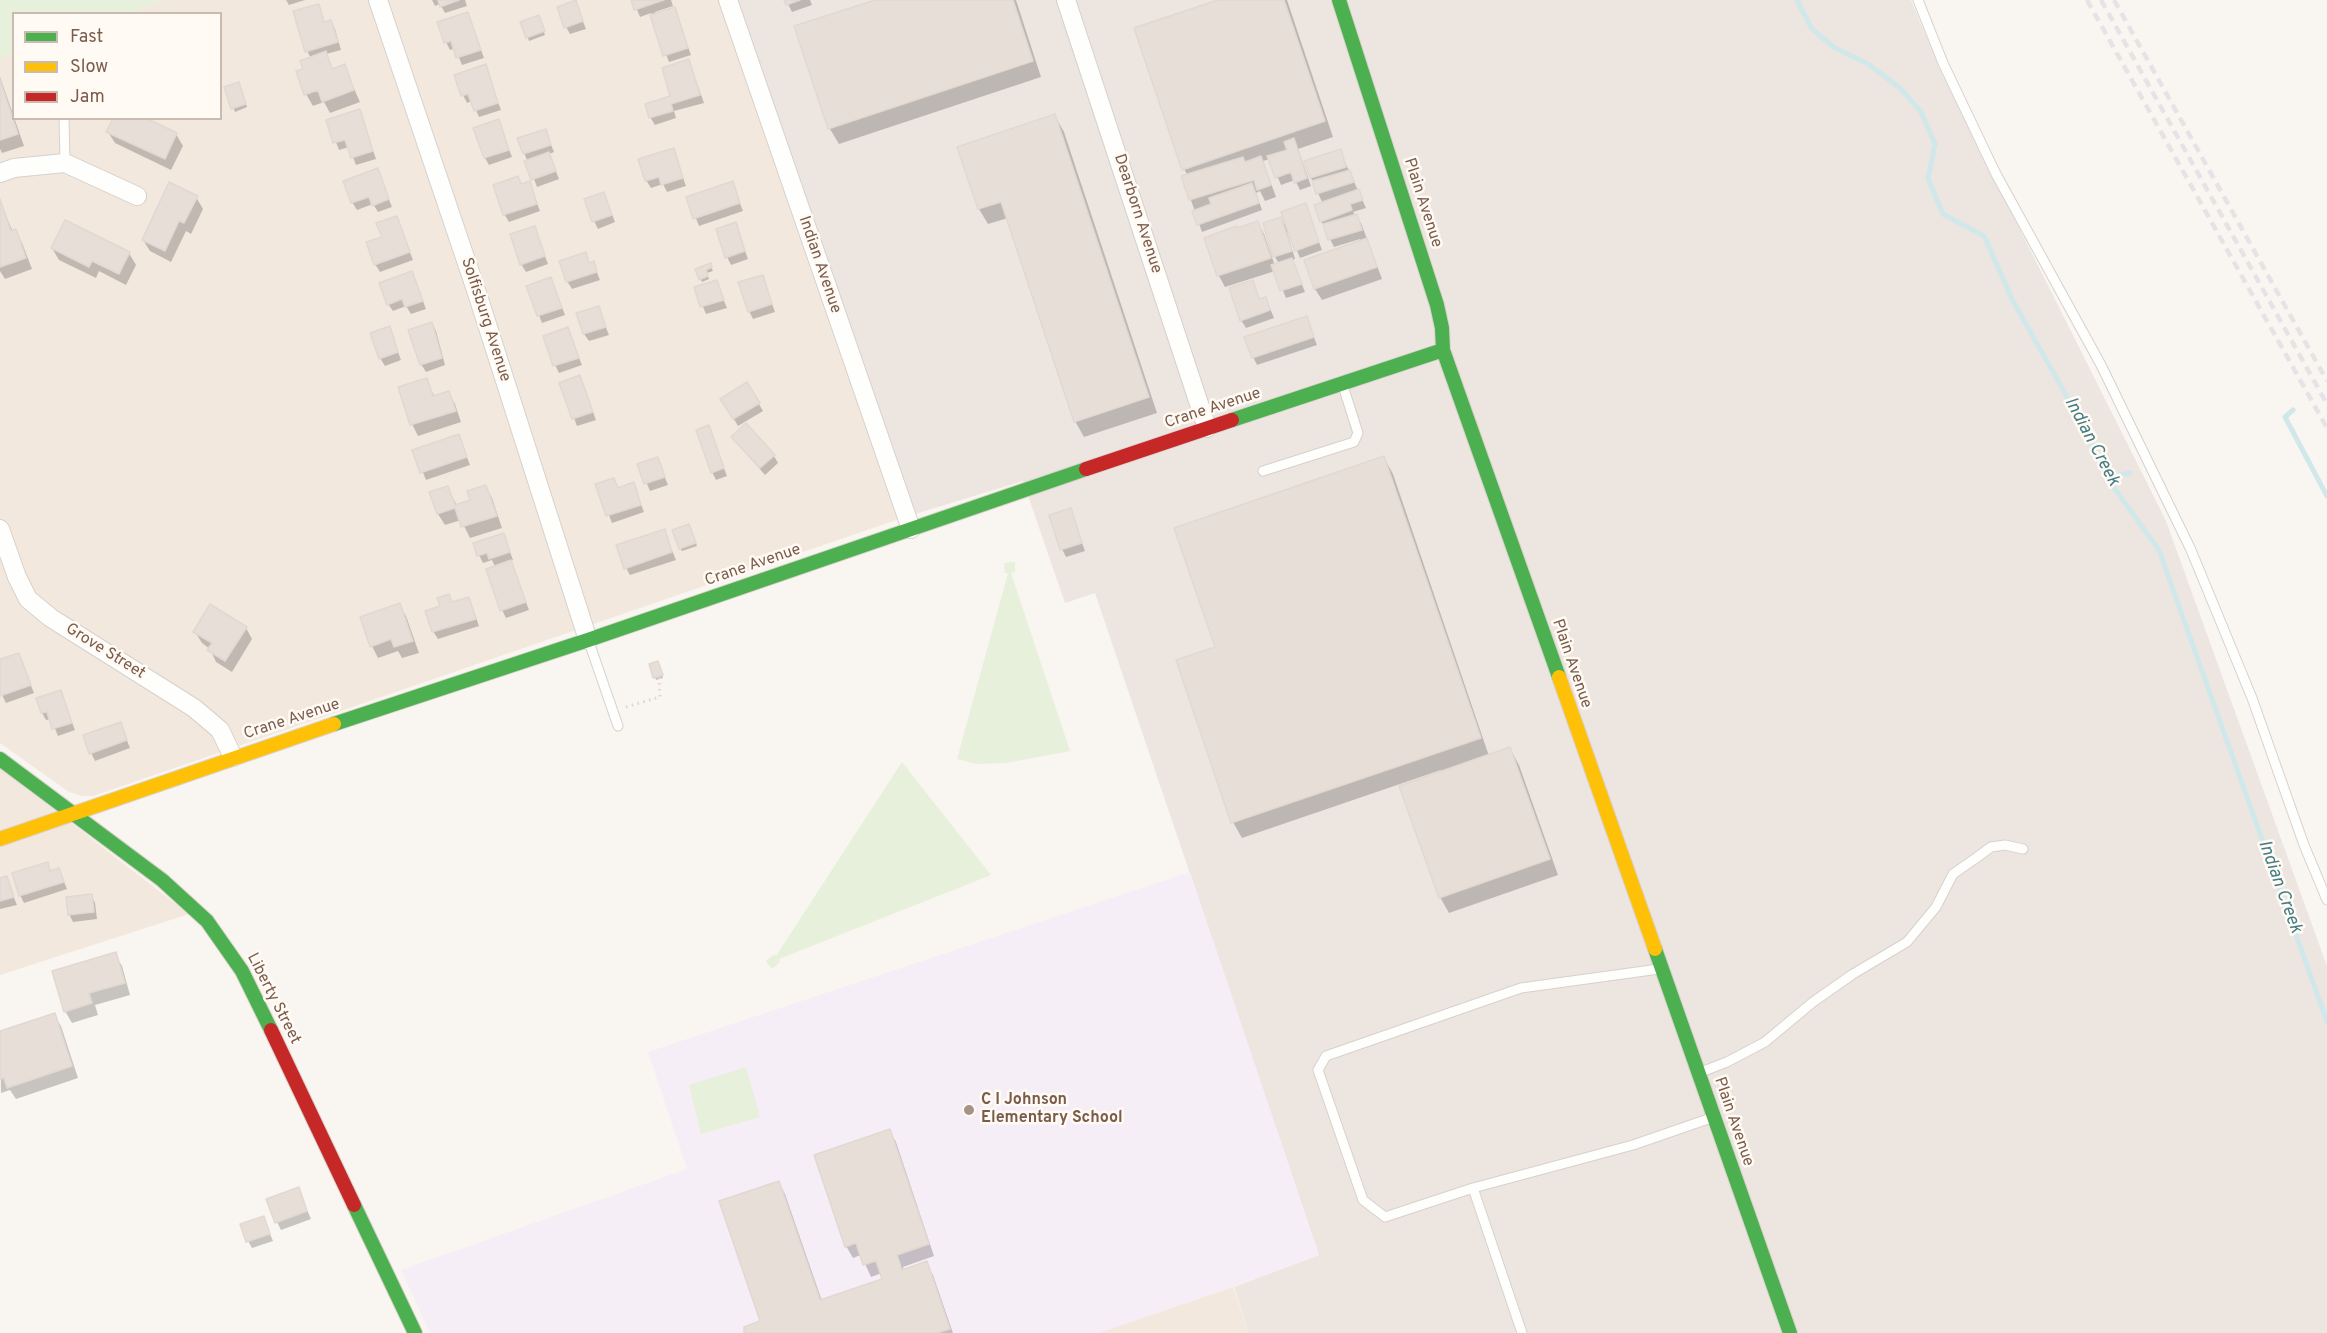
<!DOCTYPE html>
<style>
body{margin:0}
#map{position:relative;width:2327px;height:1333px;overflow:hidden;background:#f9f5f0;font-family:Overpass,sans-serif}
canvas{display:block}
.legend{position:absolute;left:12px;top:12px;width:210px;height:108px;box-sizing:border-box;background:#fffaf3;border:2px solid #cabbb1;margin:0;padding:8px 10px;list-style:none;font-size:18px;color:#7a5c4d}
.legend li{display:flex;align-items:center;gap:12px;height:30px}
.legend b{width:30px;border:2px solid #cabbb1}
</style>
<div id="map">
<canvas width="2327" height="1333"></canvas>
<ul class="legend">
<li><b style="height:8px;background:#4caf50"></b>Fast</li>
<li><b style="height:8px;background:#ffc107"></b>Slow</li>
<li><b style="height:8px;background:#c62828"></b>Jam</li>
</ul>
</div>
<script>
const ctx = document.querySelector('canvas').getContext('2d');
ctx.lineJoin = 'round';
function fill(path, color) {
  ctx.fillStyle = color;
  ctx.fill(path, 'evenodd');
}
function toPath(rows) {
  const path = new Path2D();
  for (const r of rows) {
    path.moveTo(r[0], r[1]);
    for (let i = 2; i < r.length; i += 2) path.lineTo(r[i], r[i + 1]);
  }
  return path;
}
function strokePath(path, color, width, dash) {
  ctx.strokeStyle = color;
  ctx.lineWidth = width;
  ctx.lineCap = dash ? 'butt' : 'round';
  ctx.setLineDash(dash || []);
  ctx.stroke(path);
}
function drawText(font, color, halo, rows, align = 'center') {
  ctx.font = font + ' Overpass,sans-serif';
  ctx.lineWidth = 5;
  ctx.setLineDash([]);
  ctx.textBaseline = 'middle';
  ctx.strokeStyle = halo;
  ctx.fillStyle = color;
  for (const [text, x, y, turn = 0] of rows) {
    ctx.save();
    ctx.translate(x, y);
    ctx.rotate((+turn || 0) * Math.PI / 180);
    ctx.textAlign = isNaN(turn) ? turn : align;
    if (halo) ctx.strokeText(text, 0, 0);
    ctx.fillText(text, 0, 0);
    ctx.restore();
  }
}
fill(toPath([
 [0,0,724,0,902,518,93,796,83,796,69,792,0,743],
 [14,14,220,14,220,118,14,118],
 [0,768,189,914,0,975],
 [1233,1287,1249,1333,1098,1333]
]), '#f2e8de');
fill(toPath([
 [724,0,1911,0,1943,76,2166,521,2327,966,2327,1333,1249,1333,1234,1287,1319,1255,1095,593,1065,603,1023,481,902,518]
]), '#ede5e0');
fill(toPath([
 [1190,872,1319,1255,1233,1287,1098,1333,430,1333,401,1270,687,1169,648,1052]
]), '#f6eef6');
fill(toPath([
 [0,0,166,0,128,13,14,14,13,53,0,58],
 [1015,562,1015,572,1011,573,1070,751,1006,763,977,764,957,759,1008,573,1005,573,1004,563],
 [902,762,991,875,779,959,780,962,772,969,766,961,774,954,776,956],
 [746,1067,760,1117,701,1134,689,1085]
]), '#e7f0db');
fill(toPath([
 [286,0,305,0,289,5],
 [432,0,465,0,467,6,445,13,440,4,435,6],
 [633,0,671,0,673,6,655,12,656,14,674,9,691,55,669,62,651,13,640,17],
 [786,0,810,0,812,5,792,12],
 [880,0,1016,0,1041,77,839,144,830,129,796,27],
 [1220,0,1287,0,1333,137,1298,149,1311,186,1300,190,1295,180,1281,185,1270,159,1263,161,1276,197,1265,201,1260,191,1256,193,1262,210,1202,232,1183,177,1188,176,1184,169],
 [575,2,586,29,570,34,566,27],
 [318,6,325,23,331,21,335,29,341,50,326,54,333,70,344,66,360,102,330,113,324,102,313,106,306,94,304,69,311,58,307,51],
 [468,14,484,58,462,65,455,48,450,50,446,42],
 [540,20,545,35,529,41,522,22],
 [689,61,704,103,674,111,676,118,655,125,650,117,672,97],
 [485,66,501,110,479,117,472,101,467,103,463,95],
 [0,77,24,146,2,153,0,149],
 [240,87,247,107,235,112,226,88],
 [359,111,376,159,356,165,349,147,339,150,328,121],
 [1055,116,1064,132,1157,413,1084,437,1075,421,1008,218,988,224,979,209],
 [498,121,512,157,489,165,485,158],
 [545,130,554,152,549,154,559,179,537,187,519,139],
 [108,132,176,134,183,146,171,170,115,143],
 [673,150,686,186,667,192,663,184,651,188,646,180],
 [1340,151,1366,208,1353,212,1361,223,1382,279,1322,300,1315,289,1306,261,1360,242,1360,239,1334,247,1321,221,1323,204,1311,178],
 [377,170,392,207,378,212,373,204,357,210,352,202],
 [518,178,522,186,529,183,540,211,509,222,504,214],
 [732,183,743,211,699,226,688,198],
 [604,194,615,222,598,229,594,221],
 [196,197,203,209,191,234,186,231,171,262,150,251,143,240],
 [0,202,13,232,16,231,22,243,32,269,5,279,0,271],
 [1305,205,1322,250,1300,258,1289,231,1287,232,1295,259,1292,260,1305,292,1286,298,1275,271,1225,287,1219,276,1206,239,1258,223,1264,234,1275,266,1279,264,1274,255,1281,219,1289,230],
 [396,218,413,260,380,272,375,264,383,238],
 [735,224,748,259,731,265,727,257],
 [534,228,548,264,526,272,521,264],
 [52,248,129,253,136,265,126,285,99,271,96,278,59,260],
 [585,254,590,264,593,263,600,280,572,289,567,281],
 [710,265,713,271,707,273,709,279,702,282,697,270],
 [412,273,426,309,411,314,406,306,393,311,388,304],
 [762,276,775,312,753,319,749,311],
 [551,279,565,315,542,323,528,287],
 [716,282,727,308,706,314,695,288],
 [1252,282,1260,301,1266,299,1274,318,1246,328,1241,320],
 [598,308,609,335,589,341,584,334],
 [1306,317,1317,345,1257,365,1253,357],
 [432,323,436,331,445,365,426,372,421,364],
 [389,328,401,360,385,366,380,358],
 [567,329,582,365,559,373,555,365],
 [580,377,596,420,577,426,561,384],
 [426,380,435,397,449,393,455,404,461,422,418,436,412,424],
 [747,384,763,411,738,426,722,399],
 [708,427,727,476,716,480,712,472],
 [458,435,470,465,426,480,414,450],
 [733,438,774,456,778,463,765,475],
 [1384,458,1393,474,1489,756,1510,749,1519,765,1558,875,1449,913,1440,897,1441,770,1242,838,1233,822],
 [657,459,668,485,650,491,639,465],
 [614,480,619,489,633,484,644,512,612,523,597,485],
 [486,487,492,498,502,528,470,538,461,520,445,525,438,514,448,488,457,506,472,501],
 [1070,510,1085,551,1066,557,1062,549],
 [691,528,697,546,682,551,680,548],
 [664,531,676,560,630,575,626,568],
 [504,535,513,560,510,561,529,610,506,618,502,610,495,567,492,560,483,563,479,555],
 [469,598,479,626,438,639,433,631,453,603],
 [399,605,406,616,419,653,402,658,398,651,378,658,372,646],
 [246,628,252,639,232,672,216,662,210,649,202,643,195,632],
 [18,654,34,693,6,703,0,691,0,661],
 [659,666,663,678,656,680,655,677],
 [60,692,75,730,58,736,51,719,46,720,42,713],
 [120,723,130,748,95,761,91,753],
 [47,864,52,872,59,870,67,889,24,903,20,895],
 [6,878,17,905,0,909,0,880],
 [91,895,95,903,97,919,73,922,69,914],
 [115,954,122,966,130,995,95,1005,98,1015,72,1023,65,1011],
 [54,1015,61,1026,78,1078,16,1099,10,1090,1,1093,0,1033],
 [889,1130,896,1142,934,1256,903,1267,904,1271,926,1263,933,1275,953,1333,744,1333,762,1322,779,1183,785,1194,822,1301,884,1280,882,1273,871,1277,861,1255,853,1258,846,1246],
 [298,1189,311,1219,281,1230,277,1222],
 [263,1218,273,1241,252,1248,248,1241]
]), '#0003');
strokePath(toPath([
 [1797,0,1812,29,1835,48,1868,64,1900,88,1921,112,1935,144,1928,179,1943,214,1984,236,2013,301,2084,427,2107,478,2159,550,2327,1022],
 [2293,410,2285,417,2327,496],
 [2107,478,2130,473]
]), '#d0e8ea', 5);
const building = toPath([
 [438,0,459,0,440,7,438,0],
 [576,0,583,21,564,28,557,7,576,0],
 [631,0,664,0,634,10,631,0],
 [784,0,800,0,786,5,784,0],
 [875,0,1013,0,1033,61,828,129,794,26,875,0],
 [1218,0,1284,0,1325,121,1182,170,1134,28,1218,0],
 [319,4,324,22,331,20,338,42,305,52,293,11,319,4],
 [675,7,688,48,663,56,650,15,675,7],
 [468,12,481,50,456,58,451,41,444,43,437,22,468,12],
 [539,15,545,31,526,38,520,22,539,15],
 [326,51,332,69,345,64,354,90,322,102,318,90,304,95,296,71,303,69,300,61,326,51],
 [689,59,700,95,671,104,673,111,649,118,645,104,670,96,662,68,689,59],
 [486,64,498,103,474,111,468,94,461,96,454,75,486,64],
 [0,80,18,134,0,140,0,80],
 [239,82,246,104,231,109,224,87,239,82],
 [360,109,373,151,351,158,345,140,333,143,326,120,360,109],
 [1055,114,1149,397,1074,422,1001,202,978,209,957,147,1055,114],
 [113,118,146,118,177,133,165,159,106,132,113,118],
 [499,119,509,150,484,158,473,128,499,119],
 [546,129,551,145,523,154,517,138,546,129],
 [1294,138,1307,178,1294,183,1291,172,1275,178,1267,156,1287,150,1284,142,1294,138],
 [674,148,683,178,661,185,659,177,645,181,638,159,674,148],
 [1341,149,1346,167,1310,178,1304,161,1341,149],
 [549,152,556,171,531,180,524,161,549,152],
 [1261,156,1271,185,1257,190,1254,180,1189,200,1181,176,1243,157,1245,162,1261,156],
 [378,168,389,199,372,206,369,197,351,203,343,181,378,168],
 [1350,170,1354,182,1316,194,1312,181,1350,170],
 [518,176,521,184,530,181,537,204,503,215,493,185,518,176],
 [733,181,740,203,693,219,686,197,733,181],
 [169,182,198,196,184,223,179,221,165,251,142,240,169,182],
 [1252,183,1259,203,1197,225,1192,211,1211,204,1209,198,1252,183],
 [1359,189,1363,200,1350,204,1352,210,1320,222,1314,205,1359,189],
 [604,192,612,215,592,222,584,199,604,192],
 [0,199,11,231,16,229,26,258,0,267,0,199],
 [1306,203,1319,242,1295,251,1281,212,1306,203],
 [1357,214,1362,230,1328,240,1323,224,1357,214],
 [397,216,410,252,374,265,366,242,382,237,376,223,397,216],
 [1281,217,1292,251,1273,257,1263,223,1281,217],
 [65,220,130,252,119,274,92,261,89,267,51,248,65,220],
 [1258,221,1271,258,1217,276,1204,238,1236,226,1237,228,1258,221],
 [736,222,745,251,725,258,716,229,736,222],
 [535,226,545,256,520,265,510,234,535,226],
 [1367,238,1377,267,1314,289,1304,260,1367,238],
 [586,252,589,263,594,261,597,272,566,282,559,261,586,252],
 [1292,258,1302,284,1280,291,1271,265,1292,258],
 [711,263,712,267,706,270,708,276,699,280,695,269,711,263],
 [412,271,423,301,405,307,402,299,387,305,379,283,412,271],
 [763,275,772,304,748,312,738,282,763,275],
 [551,277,562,308,537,316,526,286,551,277],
 [717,280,724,300,700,307,694,287,717,280],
 [1253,280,1259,299,1266,297,1270,310,1240,321,1229,288,1253,280],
 [599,306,606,327,583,334,576,313,599,306],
 [1307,316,1314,337,1252,358,1244,337,1307,316],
 [432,322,442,358,420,365,408,330,432,322],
 [390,326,398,352,379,359,370,333,390,326],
 [568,327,579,358,553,366,543,336,568,327],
 [580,375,593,412,572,419,559,383,580,375],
 [427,378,433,396,449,391,456,411,410,425,398,387,427,378],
 [747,382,760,403,733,419,720,399,747,382],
 [746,423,775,455,760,468,731,437,746,423],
 [709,425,724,468,711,473,696,430,709,425],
 [459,434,467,457,420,473,412,450,459,434],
 [1384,456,1481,738,1231,823,1176,660,1215,647,1174,528,1384,456],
 [658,457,665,477,644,484,637,464,658,457],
 [614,478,618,488,634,482,641,505,606,516,595,484,614,478],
 [486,485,497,516,461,527,455,508,437,514,429,492,448,486,455,505,470,500,467,491,486,485],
 [1071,508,1082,543,1060,550,1049,515,1071,508],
 [689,524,696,543,679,549,672,530,689,524],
 [665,529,672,552,624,569,616,545,665,529],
 [504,533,510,552,489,559,487,553,477,556,473,543,504,533],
 [511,560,526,602,500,611,486,569,511,560],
 [449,594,452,602,469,597,476,619,432,632,425,611,440,606,437,598,449,594],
 [400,603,413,641,394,647,391,639,370,647,360,617,400,603],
 [210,604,247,627,225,661,207,650,212,643,193,632,210,604],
 [19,653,31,685,0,696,0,659,19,653],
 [658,661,663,675,653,678,649,664,658,661],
 [61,690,72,723,52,729,47,712,41,713,36,698,61,690],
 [121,722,127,740,89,754,83,735,121,722],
 [1510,747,1550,859,1439,898,1399,786,1510,747],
 [48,862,50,871,59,868,64,882,19,896,12,873,48,862],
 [7,876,14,897,0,901,0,878,7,876],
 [92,894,94,912,68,915,66,897,92,894],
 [116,952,125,983,89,993,92,1003,64,1012,52,971,116,952],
 [55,1013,72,1066,7,1088,4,1078,0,1079,0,1031,55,1013],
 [890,1129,929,1244,897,1255,902,1270,927,1261,950,1329,937,1333,744,1333,744,1327,760,1321,719,1201,779,1181,820,1300,882,1279,876,1261,863,1265,856,1243,845,1247,814,1155,890,1129],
 [299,1187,307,1211,275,1223,266,1199,299,1187],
 [264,1216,270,1234,246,1242,240,1224,264,1216]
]);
fill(building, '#e6ded7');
strokePath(building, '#e2d8d2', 1.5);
const lane = toPath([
 [1918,0,1943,63,1996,174,2101,365,2191,550,2252,698,2304,845,2327,900],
 [64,118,65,163],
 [1263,471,1354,442,1358,433,1343,386],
 [589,642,618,726],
 [1659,969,1521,988,1326,1056,1318,1070,1363,1200,1385,1217,1473,1188,1633,1145,1711,1118],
 [1701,1072,1727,1062,1765,1042,1813,1002,1853,974,1907,942,1936,907,1953,874,1976,858,1991,847,2005,845,2023,849],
 [1473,1188,1522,1333]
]);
const street = toPath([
 [378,0,476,290,588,640],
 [728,0,911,529],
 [1066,0,1207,428],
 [0,173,14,168,65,163,137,196],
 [0,529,17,577,28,599,51,618,194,708,220,730,233,757]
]);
const fast = toPath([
 [1339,0,1437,305,1442,328,1443,350,1559,677],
 [1232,420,1443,350],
 [334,724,588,640,1086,469],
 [0,759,162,880,207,921,242,971,271,1030],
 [1655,949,1790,1333],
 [354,1205,415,1333]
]);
const slow = toPath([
 [1559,677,1655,949],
 [0,839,334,724]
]);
const jam = toPath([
 [1086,469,1232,420],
 [271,1030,354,1205]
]);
strokePath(lane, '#d7d1cb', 11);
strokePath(street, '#d7d1cb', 20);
strokePath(fast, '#d9d2cb', 16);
strokePath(slow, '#d9d2cb', 16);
strokePath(jam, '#d9d2cb', 16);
strokePath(toPath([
 [626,707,660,697,659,677]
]), '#dcd5d0', 3, [1.5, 4.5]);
strokePath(lane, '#fefefd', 9);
strokePath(street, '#fefefd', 18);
strokePath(fast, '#4caf50', 14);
strokePath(slow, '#ffc107', 14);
strokePath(jam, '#c62828', 14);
strokePath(toPath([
 [2087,0,2327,428],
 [2101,0,2327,404],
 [2114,0,2327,381]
]), '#e6e3e7', 4.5, [9, 6]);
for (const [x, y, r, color] of [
 [969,1110,6,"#a69286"]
]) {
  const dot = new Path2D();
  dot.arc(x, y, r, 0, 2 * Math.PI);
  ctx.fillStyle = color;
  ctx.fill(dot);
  strokePath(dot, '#fffaf3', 2);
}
drawText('16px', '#7a5c4d', '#fffaf3', [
 ["Plain Avenue",1422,203,72],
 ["Dearborn Avenue",1137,214,72],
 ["Indian Avenue",819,265,71],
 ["Solfisburg Avenue",485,320,72],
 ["Crane Avenue",1213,409,-18],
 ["Crane Avenue",753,566,-19],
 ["Grove Street",105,652,32],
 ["Plain Avenue",1571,664,71],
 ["Crane Avenue",292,720,-18],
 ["Liberty Street",273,999,63],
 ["Plain Avenue",1733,1122,71]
]);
drawText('bold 16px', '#7a5c4d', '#fffaf3', [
 ["C I Johnson",981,1101],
 ["Elementary School",981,1119]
], 'left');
drawText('italic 18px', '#437c86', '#fffaf3', [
 ["Indian Creek",2091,442,62],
 ["Indian Creek",2279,887,70]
]);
</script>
